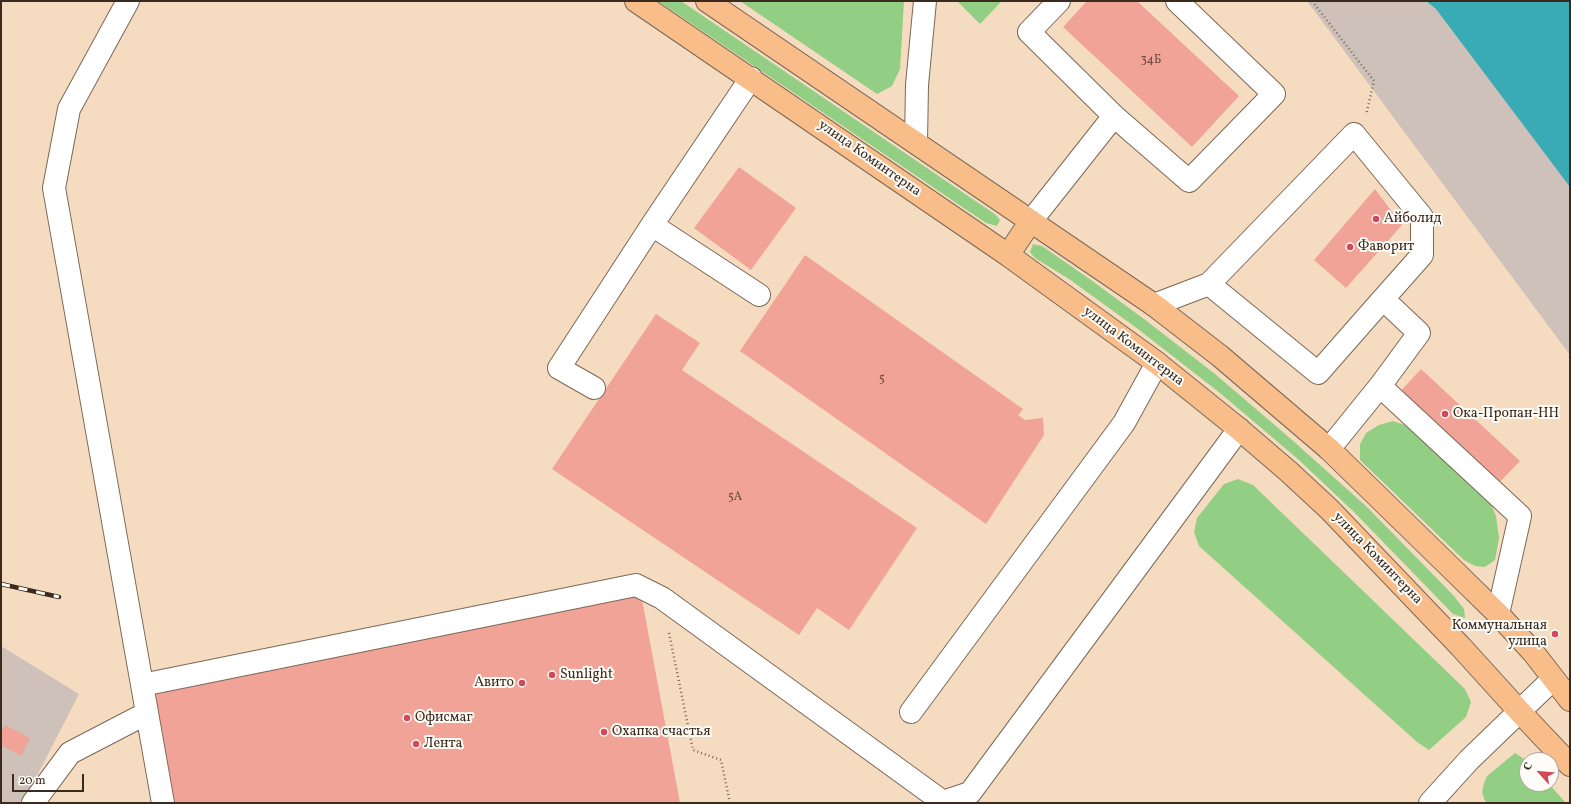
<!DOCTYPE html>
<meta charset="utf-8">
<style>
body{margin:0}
#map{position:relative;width:1571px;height:804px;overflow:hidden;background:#f5dcc0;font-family:Vollkorn,serif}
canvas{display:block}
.frame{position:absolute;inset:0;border:2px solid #3b2a1e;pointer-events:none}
.north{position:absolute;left:1519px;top:752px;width:40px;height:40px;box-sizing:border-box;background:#fdfcf7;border:1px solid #afa8a0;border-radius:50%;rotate:297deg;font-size:11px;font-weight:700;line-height:16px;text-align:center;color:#3b2a1e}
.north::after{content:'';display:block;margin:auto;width:14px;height:18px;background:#d1495b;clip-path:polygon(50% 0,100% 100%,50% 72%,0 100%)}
.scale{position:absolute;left:12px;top:774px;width:72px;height:18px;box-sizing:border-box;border:2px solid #3b2a1e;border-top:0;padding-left:5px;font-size:12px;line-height:14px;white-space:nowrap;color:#3b2a1e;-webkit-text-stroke:3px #fdfcf7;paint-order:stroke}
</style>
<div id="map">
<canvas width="1571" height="804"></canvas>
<div class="frame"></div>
<div class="north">С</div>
<div class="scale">20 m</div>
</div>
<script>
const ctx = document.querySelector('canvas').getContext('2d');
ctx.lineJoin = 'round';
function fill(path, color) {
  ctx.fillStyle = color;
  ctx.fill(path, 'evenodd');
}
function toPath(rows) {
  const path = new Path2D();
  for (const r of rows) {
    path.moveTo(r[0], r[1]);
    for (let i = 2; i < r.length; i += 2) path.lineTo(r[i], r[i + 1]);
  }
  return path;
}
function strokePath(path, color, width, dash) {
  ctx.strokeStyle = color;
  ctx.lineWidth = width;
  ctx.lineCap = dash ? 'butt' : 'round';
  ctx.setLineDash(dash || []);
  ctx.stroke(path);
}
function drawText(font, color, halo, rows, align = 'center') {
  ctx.font = font + ' Vollkorn,serif';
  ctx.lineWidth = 4;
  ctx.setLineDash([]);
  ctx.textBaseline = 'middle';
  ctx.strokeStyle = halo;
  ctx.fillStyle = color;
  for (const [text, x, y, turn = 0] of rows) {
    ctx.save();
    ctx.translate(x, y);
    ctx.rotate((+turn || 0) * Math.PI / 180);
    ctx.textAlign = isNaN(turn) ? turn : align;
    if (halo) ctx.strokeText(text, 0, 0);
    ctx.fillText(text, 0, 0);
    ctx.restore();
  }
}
fill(toPath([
 [1307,1,1570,1,1570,355],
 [1,646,79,694,23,803,1,803]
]), '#cec1ba');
fill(toPath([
 [658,1,681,1,996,215,1000,220,997,226,986,223],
 [740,1,904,1,900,69,892,86,877,94],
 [957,1,1002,1,980,24],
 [1033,244,1042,246,1091,280,1148,322,1215,374,1291,439,1367,507,1454,596,1464,609,1465,618,1453,614,1353,511,1299,460,1220,393,1138,329,1069,279,1035,258,1030,252],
 [1393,421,1410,427,1488,497,1496,516,1499,538,1495,560,1485,567,1475,566,1464,560,1360,460,1360,444,1366,433,1379,425],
 [1238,479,1253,485,1465,689,1471,702,1466,717,1429,750,1417,742,1199,546,1194,532,1197,518,1224,484],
 [1515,753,1527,761,1527,784,1549,784,1566,803,1487,803,1485,801,1482,792,1484,783,1487,776]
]), '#92ce83');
fill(toPath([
 [1426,1,1570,1,1570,187,1436,9]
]), '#39abb4');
fill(toPath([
 [1087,1,1137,1,1239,96,1192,147,1063,27],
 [739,167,796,208,751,270,694,228],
 [1375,189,1402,225,1346,288,1314,260],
 [805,255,1023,409,1018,415,1025,420,1043,418,1044,435,986,524,740,351],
 [656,314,700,343,682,370,917,528,849,630,817,608,799,635,552,469],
 [1421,369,1520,461,1497,485,1398,394],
 [641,594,680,803,174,803,152,686],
 [5,725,30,738,21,756,1,745,1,733]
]), '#f0a396');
const minor = toPath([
 [128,1,69,109,54,188,163,803],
 [1059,1,1029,32,1114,116,1189,181,1274,94,1177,1],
 [751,78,652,225,759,295],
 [916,142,917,85,925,1],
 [1031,221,1114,116],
 [1209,284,1354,134,1422,217,1422,255,1383,299],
 [1154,305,1209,284,1318,373,1383,299,1419,333,1380,386,1329,449],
 [1380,386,1520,516,1498,614],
 [594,388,559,368,652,225],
 [142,685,636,585,662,598,943,802,970,793,1239,429],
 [911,712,1124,423,1157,363],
 [33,803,70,753,147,713],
 [1430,803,1469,760,1553,679]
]);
const major = toPath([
 [636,1,1008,255,1157,363,1239,429,1288,471,1329,509,1461,647,1520,712,1570,765],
 [707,1,1154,305,1220,356,1329,449,1450,567,1498,614,1533,652,1570,700],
 [1008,255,1031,221]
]);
strokePath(minor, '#7c6857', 24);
strokePath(major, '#7c6857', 24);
strokePath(toPath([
 [1312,1,1374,81,1366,115],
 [669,633,693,750,721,760,730,803]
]), '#7c6857', 2.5, [1, 3]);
strokePath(minor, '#fff', 22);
strokePath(major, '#f8bd89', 22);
const rail = toPath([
 [1,584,59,597]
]);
strokePath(rail, '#3b2a1e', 4.5);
strokePath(rail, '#fdfcf7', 3, [9]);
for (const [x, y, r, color] of [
 [1376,219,4,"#d1495b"],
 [1350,247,4,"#d1495b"],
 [1445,414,4,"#d1495b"],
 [1555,634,4,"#d1495b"],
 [552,675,4,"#d1495b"],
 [522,683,4,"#d1495b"],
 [407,718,4,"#d1495b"],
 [604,732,4,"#d1495b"],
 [416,744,4,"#d1495b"]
]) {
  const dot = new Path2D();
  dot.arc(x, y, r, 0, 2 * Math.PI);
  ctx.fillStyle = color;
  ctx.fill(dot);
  strokePath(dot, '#fdfcf7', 1.5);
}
drawText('12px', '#68483c', null, [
 ["34Б",1151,61],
 ["5",882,380],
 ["5А",735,498]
]);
drawText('14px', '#3b2a1e', '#fdfcf7', [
 ["улица Коминтерна",869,159,35],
 ["улица Коминтерна",1133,347,37],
 ["улица Коминтерна",1377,559,46]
]);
drawText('14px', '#3b2a1e', '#fdfcf7', [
 ["Айболид",1384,219],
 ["Фаворит",1358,247],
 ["Ока-Пропан-НН",1453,414],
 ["Коммунальная",1547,626,"right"],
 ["улица",1547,642,"right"],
 ["Sunlight",560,675],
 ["Авито",514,683,"right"],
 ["Офисмаг",415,718],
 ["Охапка счастья",612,732],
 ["Лента",424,744]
], 'left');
</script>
